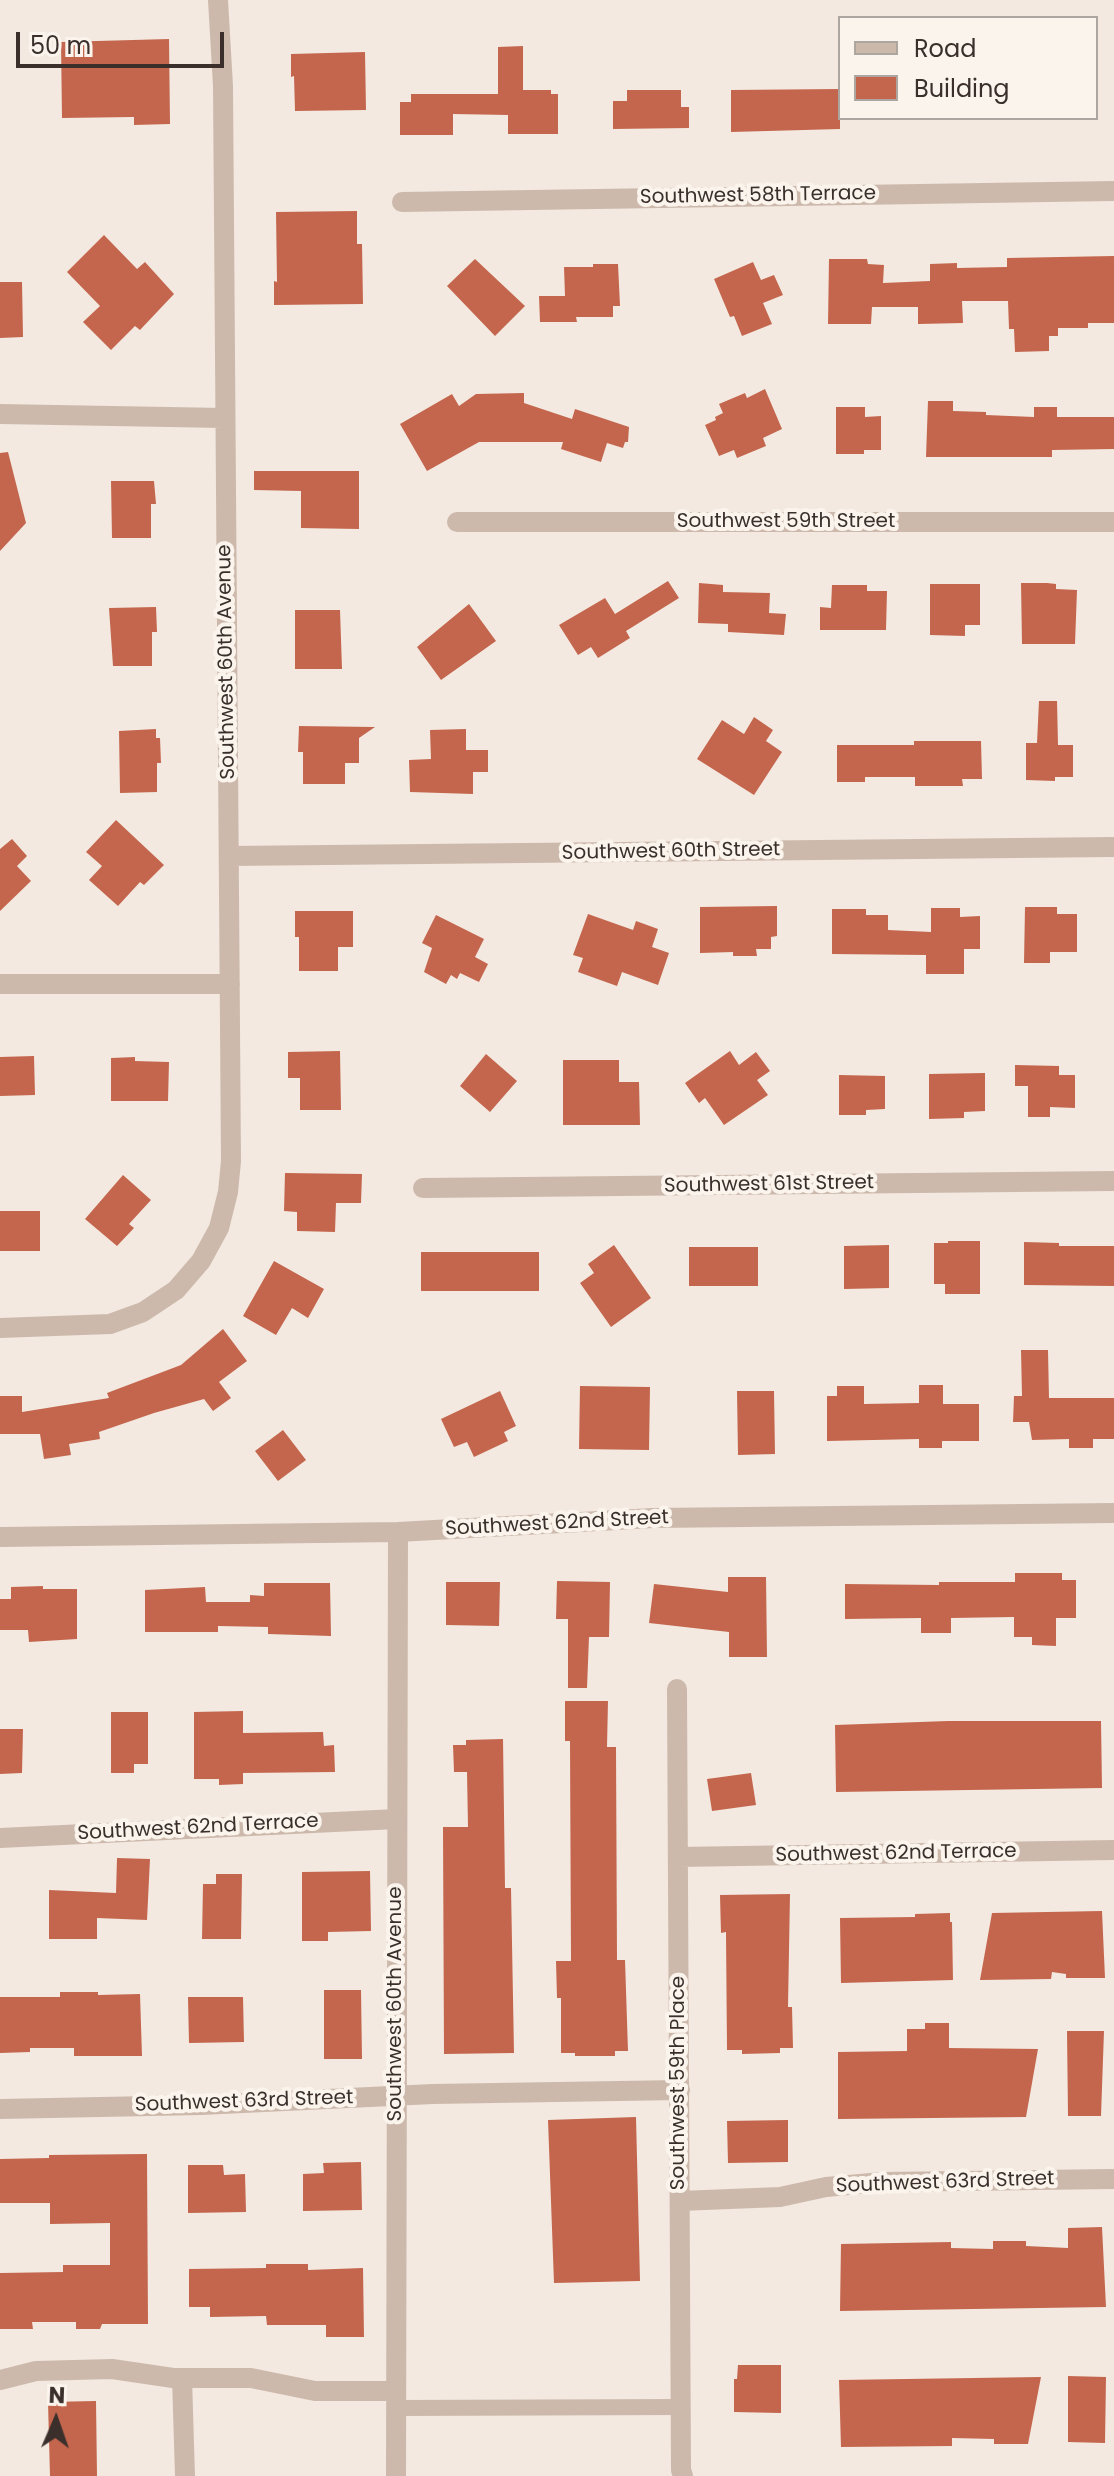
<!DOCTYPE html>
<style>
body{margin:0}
#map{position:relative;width:1114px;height:2476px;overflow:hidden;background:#f3e9e0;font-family:Poppins,sans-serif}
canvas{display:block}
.legend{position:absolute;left:838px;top:16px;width:260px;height:104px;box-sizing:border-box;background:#faf4ed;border:2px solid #ada59f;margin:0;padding:10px 14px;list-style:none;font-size:24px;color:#3a2f2b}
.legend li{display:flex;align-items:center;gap:16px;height:40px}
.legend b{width:40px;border:2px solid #ada59f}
.north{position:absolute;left:16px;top:2380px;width:80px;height:80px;-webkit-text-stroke:6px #faf4ed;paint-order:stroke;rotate:2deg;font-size:22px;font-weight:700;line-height:32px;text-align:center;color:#3a2f2b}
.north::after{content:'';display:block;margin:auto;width:28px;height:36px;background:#3a2f2b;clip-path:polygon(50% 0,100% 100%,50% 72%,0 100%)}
.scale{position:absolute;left:16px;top:32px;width:208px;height:36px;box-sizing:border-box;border:4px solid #3a2f2b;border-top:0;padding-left:10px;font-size:24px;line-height:28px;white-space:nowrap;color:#3a2f2b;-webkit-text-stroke:6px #faf4ed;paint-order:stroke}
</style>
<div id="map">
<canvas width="1114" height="2476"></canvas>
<ul class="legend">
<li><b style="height:10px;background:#ccb9ac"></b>Road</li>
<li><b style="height:22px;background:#c4664d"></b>Building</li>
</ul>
<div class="north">N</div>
<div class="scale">50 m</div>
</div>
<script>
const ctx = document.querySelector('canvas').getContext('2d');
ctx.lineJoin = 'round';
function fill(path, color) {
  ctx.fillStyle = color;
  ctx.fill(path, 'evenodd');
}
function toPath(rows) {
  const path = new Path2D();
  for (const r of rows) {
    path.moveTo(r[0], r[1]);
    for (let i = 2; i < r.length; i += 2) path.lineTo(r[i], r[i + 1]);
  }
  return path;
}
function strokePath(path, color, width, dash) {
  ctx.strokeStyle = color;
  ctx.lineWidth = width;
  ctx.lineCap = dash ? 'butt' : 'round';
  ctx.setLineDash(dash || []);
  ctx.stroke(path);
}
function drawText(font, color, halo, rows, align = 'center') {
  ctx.font = font + ' Poppins,sans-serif';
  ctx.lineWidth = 8;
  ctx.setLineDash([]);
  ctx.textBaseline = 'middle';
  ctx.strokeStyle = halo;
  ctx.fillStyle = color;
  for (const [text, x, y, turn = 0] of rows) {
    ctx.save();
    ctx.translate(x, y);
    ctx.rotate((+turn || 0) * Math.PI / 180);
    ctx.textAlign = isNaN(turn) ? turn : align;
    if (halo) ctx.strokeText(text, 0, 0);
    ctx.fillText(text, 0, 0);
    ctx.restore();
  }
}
fill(toPath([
 [169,39,170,124,134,125,134,117,62,118,61,42],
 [523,46,523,90,551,90,551,94,558,94,558,134,508,134,508,115,453,114,453,135,400,135,400,102,411,102,411,94,498,94,498,47],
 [365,52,366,110,295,111,294,76,291,77,291,54],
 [840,89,840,129,731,132,731,90],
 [627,90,681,90,681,107,689,107,689,128,613,129,613,101,627,101],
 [357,211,357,244,362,244,363,304,274,305,274,281,277,282,276,212],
 [104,235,137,269,145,262,174,294,140,330,135,326,111,350,83,322,100,306,67,272],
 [1114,256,1114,323,1088,323,1088,328,1058,328,1058,336,1049,336,1049,351,1015,352,1014,329,1009,329,1008,301,962,301,963,323,918,324,918,307,872,307,871,324,828,324,829,259,867,259,868,264,884,265,883,283,930,281,930,264,957,263,957,268,1007,267,1007,258],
 [475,259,525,306,495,336,447,286],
 [753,262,761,280,774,275,783,295,763,303,772,324,742,336,734,316,730,317,714,279],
 [593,264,618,264,620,306,613,306,613,317,576,317,577,322,540,322,539,296,565,296,564,267,593,267],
 [0,282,22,282,23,337,0,338],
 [765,389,782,429,763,438,766,446,737,458,734,450,719,456,705,425,716,420,715,417,723,413,719,404,745,393,747,398],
 [524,393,524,403,572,419,575,409,629,427,628,442,625,442,623,448,607,443,601,462,561,449,563,442,479,442,427,471,400,424,452,394,459,406,476,394],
 [928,401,953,401,953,411,986,412,986,415,1034,417,1034,407,1057,407,1057,417,1114,417,1114,449,1052,450,1052,457,926,457],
 [836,407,865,407,865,417,881,416,881,450,864,450,864,454,836,454],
 [8,452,26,523,0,551,0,453],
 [254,471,359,471,359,529,301,528,301,491,254,490],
 [111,481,154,481,156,504,151,504,151,538,112,538],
 [668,581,679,598,626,631,630,638,598,658,591,647,578,655,559,625,605,598,615,614],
 [699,583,723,585,723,592,770,593,769,613,786,614,784,635,728,632,728,624,698,623],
 [1021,583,1047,583,1056,584,1056,589,1077,590,1075,644,1022,644],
 [930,584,980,584,980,625,965,625,965,636,930,635],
 [832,585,867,585,867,591,887,591,886,630,820,630,820,607,831,608],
 [469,604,496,641,441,680,417,647],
 [156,607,157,632,152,632,152,666,113,666,109,608],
 [295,610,340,610,342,669,295,669],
 [1039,701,1057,701,1058,745,1073,745,1073,777,1055,777,1055,781,1026,780,1026,743,1037,743],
 [754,717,773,730,766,741,782,752,754,795,697,759,722,720,744,734],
 [299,726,375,727,359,738,359,763,345,763,345,784,303,784,303,752,298,752],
 [156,729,156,738,160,738,161,763,157,763,157,792,120,793,119,731],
 [466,729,466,750,488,750,488,772,473,772,473,794,410,792,409,760,431,759,430,730],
 [914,741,981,741,982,779,962,779,963,786,915,786,915,777,865,777,865,782,837,782,837,745,914,745],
 [116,820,164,865,144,885,140,882,118,906,89,880,102,866,86,852],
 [12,839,27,856,17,866,31,881,0,911,0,849],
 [777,906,777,936,771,937,771,949,756,949,757,956,733,956,733,952,700,953,700,907],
 [1025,907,1057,907,1057,914,1077,914,1077,952,1050,952,1050,963,1024,963],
 [931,908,960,908,960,917,980,916,980,949,964,949,964,974,926,974,926,955,832,954,832,909,866,909,866,915,888,915,888,930,931,932],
 [295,911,353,911,353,947,338,947,338,971,299,971,299,937,295,937],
 [588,914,633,930,636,921,658,929,652,947,669,953,658,985,622,972,617,986,578,972,583,958,573,955],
 [436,915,484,939,475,957,488,964,479,982,460,973,457,979,451,975,446,984,424,972,432,948,422,943],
 [340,1051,341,1110,300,1110,300,1078,288,1078,288,1052],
 [730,1051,739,1065,756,1052,770,1071,757,1080,768,1095,724,1125,705,1098,699,1103,685,1083],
 [486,1054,517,1081,490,1112,460,1086],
 [34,1056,35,1095,0,1096,0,1057],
 [135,1057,135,1061,169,1062,168,1101,111,1101,111,1058],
 [563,1060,619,1060,619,1082,639,1082,640,1125,563,1125],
 [1015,1065,1059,1066,1059,1075,1075,1075,1075,1108,1050,1107,1050,1117,1028,1117,1028,1086,1015,1086],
 [985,1073,985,1111,964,1112,964,1118,929,1119,929,1074],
 [839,1075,885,1076,885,1109,866,1110,866,1115,839,1115],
 [285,1173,362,1174,361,1203,336,1203,335,1232,297,1231,297,1212,284,1211],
 [123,1175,151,1200,129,1224,134,1228,117,1246,85,1219],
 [0,1211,40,1211,40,1251,0,1251],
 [948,1241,980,1241,980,1294,945,1294,945,1284,934,1284,934,1243,948,1243],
 [1024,1242,1059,1243,1059,1246,1114,1246,1114,1286,1024,1285],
 [614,1245,651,1298,611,1327,580,1283,594,1273,588,1264],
 [889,1245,889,1288,844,1289,844,1246],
 [689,1247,758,1247,758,1286,689,1286],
 [421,1252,539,1252,539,1291,421,1291],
 [274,1261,324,1289,308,1318,292,1308,276,1335,243,1316],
 [223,1329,247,1361,219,1382,231,1398,213,1411,204,1399,154,1413,99,1432,100,1439,69,1444,71,1455,44,1459,40,1434,0,1434,0,1396,22,1396,22,1412,109,1398,107,1393,181,1365],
 [1021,1350,1048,1350,1049,1398,1114,1398,1114,1439,1093,1439,1093,1448,1069,1448,1069,1439,1032,1440,1029,1422,1013,1422,1014,1396,1022,1396],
 [919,1385,943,1385,943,1404,979,1404,979,1441,942,1441,942,1448,919,1448,919,1439,827,1441,827,1396,837,1396,837,1386,864,1386,864,1404,919,1403],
 [580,1386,650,1387,649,1450,579,1449],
 [500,1391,516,1426,504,1432,508,1441,474,1457,467,1442,454,1447,441,1419],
 [737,1391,774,1391,775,1454,738,1455],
 [283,1430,306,1460,278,1481,255,1451],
 [1015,1573,1062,1573,1062,1580,1076,1580,1076,1618,1056,1618,1056,1646,1032,1645,1032,1637,1014,1637,1014,1617,951,1618,951,1633,921,1633,921,1618,845,1619,845,1584,939,1585,939,1582,1015,1582],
 [728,1577,766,1577,767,1657,729,1657,729,1632,649,1623,654,1584,728,1592],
 [557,1581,610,1582,609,1637,589,1637,587,1688,568,1688,568,1619,556,1619],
 [446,1582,500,1582,499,1626,446,1625],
 [264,1583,330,1583,331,1636,268,1634,268,1627,218,1626,218,1632,145,1632,145,1590,205,1587,206,1602,250,1602,250,1595,264,1596],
 [43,1586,43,1589,77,1589,77,1639,29,1642,28,1630,0,1630,0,1599,11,1599,11,1587],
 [565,1701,608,1701,607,1747,616,1747,617,1960,625,1960,628,2051,615,2051,615,2056,575,2056,575,2053,561,2053,561,1998,557,1998,556,1961,571,1961,570,1741,565,1741],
 [243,1711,243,1733,323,1732,324,1746,334,1745,335,1772,243,1773,243,1784,219,1785,219,1779,194,1779,194,1712],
 [111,1712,148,1712,148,1764,134,1764,134,1773,111,1773],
 [948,1721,1101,1721,1102,1788,836,1792,835,1725],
 [0,1729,23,1729,22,1773,0,1774],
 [503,1739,505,1888,511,1888,514,2053,444,2054,443,1827,468,1827,467,1772,454,1772,453,1745,466,1745,466,1740],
 [751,1773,756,1805,712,1811,707,1779],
 [117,1858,150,1859,147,1920,97,1918,97,1939,49,1939,49,1890,116,1893],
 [370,1871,371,1931,328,1932,328,1941,302,1941,302,1872],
 [216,1874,242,1874,241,1939,202,1939,203,1884,216,1884],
 [790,1894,788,2007,792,2007,793,2048,780,2048,780,2053,742,2054,742,2050,727,2050,726,1932,721,1933,720,1895],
 [1102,1911,1105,1978,1066,1978,1066,1974,1052,1972,1051,1979,980,1980,992,1913],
 [950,1913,950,1922,952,1922,953,1980,841,1983,840,1918,915,1917,915,1914],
 [324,1990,361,1990,362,2059,324,2059],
 [60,1992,98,1992,98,1995,140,1994,142,2056,74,2056,74,2048,30,2048,30,2052,0,2053,0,1997,60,1997],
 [188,1997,243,1997,244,2042,189,2043],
 [925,2023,949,2023,949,2048,1038,2049,1026,2117,838,2119,838,2052,907,2051,907,2029,925,2029],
 [1067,2031,1104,2031,1101,2116,1068,2116],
 [636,2117,640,2281,554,2283,548,2120],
 [788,2120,788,2162,728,2163,727,2121],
 [147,2154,148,2324,102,2324,100,2329,76,2329,76,2322,32,2322,33,2329,0,2329,0,2273,63,2272,63,2265,110,2265,110,2223,50,2224,50,2203,0,2203,0,2159,49,2158,49,2155],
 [361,2162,362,2210,303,2211,303,2174,324,2173,323,2163],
 [188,2165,223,2165,224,2175,245,2174,246,2212,188,2213],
 [1102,2227,1106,2307,840,2311,841,2244,951,2242,951,2248,993,2249,993,2241,1026,2241,1026,2246,1068,2248,1068,2228],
 [266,2264,308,2264,308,2270,363,2268,364,2337,326,2337,326,2325,267,2325,266,2316,210,2317,210,2307,189,2307,189,2269,266,2268],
 [738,2365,781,2365,781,2413,734,2412,734,2379,737,2379],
 [1068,2376,1106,2377,1105,2443,1068,2442],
 [1041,2377,1028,2444,994,2444,994,2439,952,2438,952,2446,841,2447,839,2380],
 [96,2401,97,2476,50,2476,48,2402]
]), '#c4664d');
strokePath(toPath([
 [396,2408,682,2407]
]), '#ccb9ac', 16);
strokePath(toPath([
 [402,202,1114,191],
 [0,414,224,418],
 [457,522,1114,522],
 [229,856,1114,847],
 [0,984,230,984],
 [423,1188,1114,1181],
 [0,1328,110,1324,143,1312,176,1290,201,1261,219,1228,228,1192,231,1161,223,86,218,0],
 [0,1537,398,1532,653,1518,1114,1513],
 [677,1689,681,2470,683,2476],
 [0,1838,397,1819],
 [678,1857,1114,1850],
 [0,2109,201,2105,433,2094,680,2090],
 [680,2201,780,2197,826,2187,882,2182,1114,2179],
 [182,2378,185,2476],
 [0,2380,36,2371,112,2369,173,2378,251,2378,315,2391,396,2391],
 [396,2476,398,1532]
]), '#ccb9ac', 20);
drawText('20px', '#3a2f2b', '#faf4ed', [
 ["Southwest 58th Terrace",758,196,-1],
 ["Southwest 59th Street",786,522],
 ["Southwest 60th Avenue",227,662,-91],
 ["Southwest 60th Street",671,852,-1],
 ["Southwest 61st Street",769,1185,-1],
 ["Southwest 62nd Street",557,1524,-3],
 ["Southwest 62nd Terrace",198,1828,-3],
 ["Southwest 62nd Terrace",896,1854,-1],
 ["Southwest 60th Avenue",396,2004,-90],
 ["Southwest 59th Place",679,2083,-90],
 ["Southwest 63rd Street",244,2102,-2],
 ["Southwest 63rd Street",945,2183,-2]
]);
</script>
